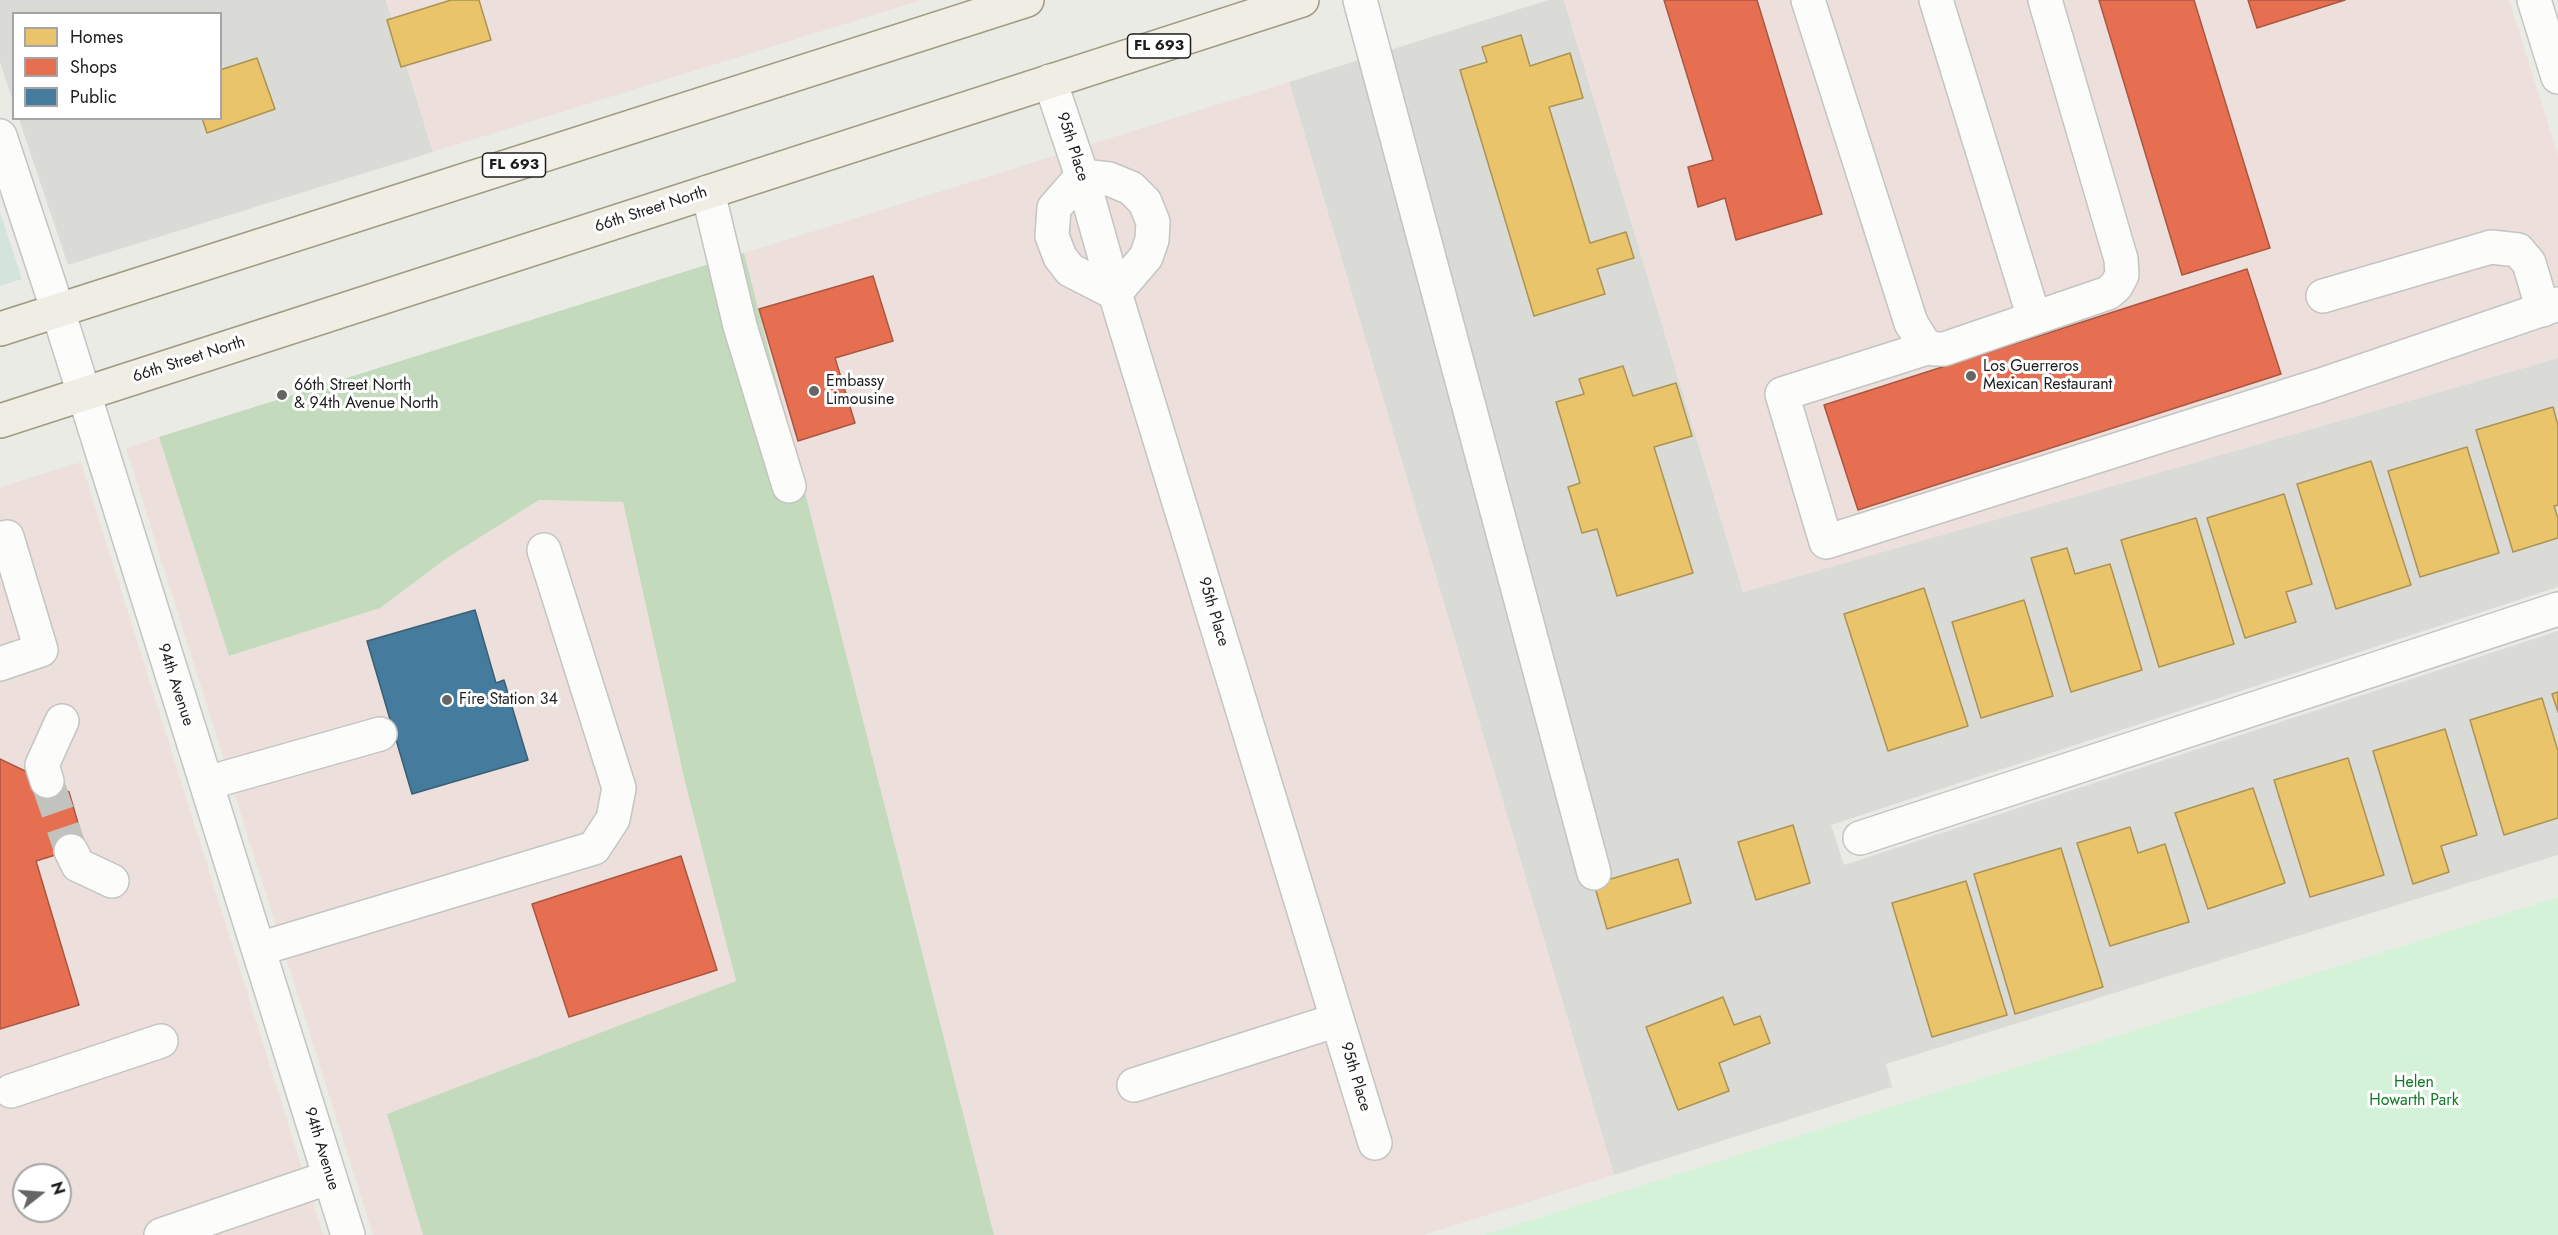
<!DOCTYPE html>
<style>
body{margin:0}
#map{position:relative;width:2558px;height:1235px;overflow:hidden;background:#ebebe6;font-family:Jost,sans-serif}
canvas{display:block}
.legend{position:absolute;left:12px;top:12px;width:210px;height:108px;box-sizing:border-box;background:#fff;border:2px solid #a5a5a5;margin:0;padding:8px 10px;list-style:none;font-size:18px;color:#1d1d1d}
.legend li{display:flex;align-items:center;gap:12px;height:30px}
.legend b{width:30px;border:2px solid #a5a5a5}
.north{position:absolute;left:12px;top:1163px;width:60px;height:60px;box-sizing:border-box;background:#fff;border:2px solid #a5a5a5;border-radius:50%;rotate:73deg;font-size:16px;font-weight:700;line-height:24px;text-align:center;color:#1d1d1d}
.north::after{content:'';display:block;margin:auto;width:21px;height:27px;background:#656563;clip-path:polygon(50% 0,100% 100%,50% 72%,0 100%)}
</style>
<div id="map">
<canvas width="2558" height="1235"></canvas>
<ul class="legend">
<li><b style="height:16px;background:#e9c46a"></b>Homes</li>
<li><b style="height:16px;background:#e76f51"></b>Shops</li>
<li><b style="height:16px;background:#457b9d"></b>Public</li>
</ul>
<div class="north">N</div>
</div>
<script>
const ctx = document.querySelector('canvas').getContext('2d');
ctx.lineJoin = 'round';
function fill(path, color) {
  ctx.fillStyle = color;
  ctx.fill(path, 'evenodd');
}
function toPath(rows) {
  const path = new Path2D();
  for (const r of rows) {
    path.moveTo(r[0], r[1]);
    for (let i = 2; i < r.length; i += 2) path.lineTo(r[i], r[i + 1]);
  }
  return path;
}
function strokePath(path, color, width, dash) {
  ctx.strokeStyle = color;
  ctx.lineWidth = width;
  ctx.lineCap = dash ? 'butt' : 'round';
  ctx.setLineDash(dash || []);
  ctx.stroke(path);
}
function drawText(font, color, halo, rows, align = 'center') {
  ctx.font = font + ' Jost,sans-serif';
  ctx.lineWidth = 6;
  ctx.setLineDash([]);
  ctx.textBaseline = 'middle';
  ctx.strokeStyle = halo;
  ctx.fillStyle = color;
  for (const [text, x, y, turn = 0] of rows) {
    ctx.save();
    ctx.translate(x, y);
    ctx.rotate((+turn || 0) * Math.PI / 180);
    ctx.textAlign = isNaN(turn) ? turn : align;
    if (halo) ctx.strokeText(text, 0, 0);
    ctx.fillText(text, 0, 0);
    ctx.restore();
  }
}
fill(toPath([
 [0,0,386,0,433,152,68,265,19,119,220,118,220,14,14,14,13,102,0,62],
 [1548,0,1564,0,1743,592,2558,358,2558,587,1831,825,1844,865,2558,631,2558,855,1886,1064,1892,1087,1614,1175,1289,82]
]), '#dadad7');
fill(toPath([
 [386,0,922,0,433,152],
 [1564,0,2509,0,2558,155,2558,358,1743,592],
 [1289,82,1614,1175,1424,1235,994,1235,744,253],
 [159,437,230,656,379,608,447,558,539,500,623,501,685,782,736,981,388,1114,423,1235,373,1235,126,448],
 [81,462,323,1235,0,1235,0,487],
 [24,1175,60,1175,60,1211,24,1211]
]), '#ede0dc');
fill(toPath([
 [744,253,994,1235,423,1235,387,1114,736,981,685,782,623,502,539,500,447,558,380,608,229,656,159,437]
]), '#c3dabc');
fill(toPath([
 [0,212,22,279,0,286]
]), '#d4e3dc');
fill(toPath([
 [2558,897,2558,1235,1484,1235]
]), '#d4f2d7');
const homes = toPath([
 [451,0,479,0,491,40,401,67,387,20,451,0],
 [1521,35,1530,66,1570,53,1583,98,1549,107,1590,243,1626,232,1634,258,1597,269,1605,294,1534,316,1460,70,1487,62,1482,47,1521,35],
 [257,58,275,109,207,133,202,118,220,118,220,70,257,58],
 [1623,366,1633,396,1676,383,1692,436,1654,447,1693,573,1617,596,1597,529,1582,533,1568,487,1580,483,1556,402,1584,394,1579,379,1623,366],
 [2553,407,2558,425,2558,505,2554,506,2558,518,2558,538,2513,552,2476,430,2553,407],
 [2467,447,2499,553,2420,577,2388,471,2467,447],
 [2371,461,2411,585,2336,609,2297,484,2371,461],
 [2284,494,2312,584,2286,592,2296,622,2245,638,2207,518,2284,494],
 [2196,518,2234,644,2159,667,2121,540,2196,518],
 [2067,548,2075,574,2110,564,2142,670,2071,692,2031,558,2067,548],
 [1924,588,1968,726,1888,751,1844,614,1924,588],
 [2024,600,2053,696,1981,718,1952,622,2024,600],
 [2558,692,2558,712,2552,694,2558,692],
 [2542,698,2558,751,2558,818,2504,835,2470,720,2542,698],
 [2445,729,2477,835,2441,846,2449,872,2413,884,2373,751,2445,729],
 [2348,758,2384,875,2310,897,2274,780,2348,758],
 [2253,788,2285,883,2208,909,2175,813,2253,788],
 [1793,825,1810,883,1756,900,1738,842,1793,825],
 [2130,827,2138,853,2165,844,2189,922,2110,946,2077,843,2130,827],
 [2061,848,2103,987,2015,1014,1974,874,2061,848],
 [1678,859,1691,903,1607,929,1594,884,1678,859],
 [1966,881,2007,1015,1932,1037,1892,903,1966,881],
 [1723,997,1734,1025,1760,1016,1770,1043,1719,1063,1729,1091,1678,1110,1646,1027,1723,997]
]);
fill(homes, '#e9c46a');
strokePath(homes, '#ac9253', 1.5);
const shops = toPath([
 [1664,0,1757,0,1822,214,1736,240,1725,198,1698,207,1688,167,1713,160,1664,0],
 [2099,0,2194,0,2270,248,2182,275,2099,0],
 [2248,0,2345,0,2257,28,2248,0],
 [2247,269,2281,374,1858,510,1824,405,2247,269],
 [873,276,893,341,835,358,855,423,798,441,759,309,873,276],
 [0,759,69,792,80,830,78,848,36,861,79,1005,0,1029,0,759],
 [681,856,717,970,569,1017,532,904,681,856]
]);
fill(shops, '#e76f51');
strokePath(shops, '#aa5641', 1.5);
const public = toPath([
 [475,610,496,683,504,680,528,760,412,794,367,641,475,610]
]);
fill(public, '#457b9d');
strokePath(public, '#395f77', 1.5);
strokePath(toPath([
 [47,781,71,851]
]), '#c2c2be', 33, [33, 16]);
const minor = toPath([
 [1360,0,1594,873],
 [1808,0,1911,323,1924,344,1934,349,1944,349,2108,293,2116,286,2122,275,2121,259,2045,0],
 [1936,0,2034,318],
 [2534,0,2558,77],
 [1050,81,1082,176,1115,293,1375,1143],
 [0,136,58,311,348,1235],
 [1082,176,1109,179,1131,188,1145,202,1153,222,1152,240,1146,257,1115,293,1070,270,1060,257,1052,236,1054,208,1082,176],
 [708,192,740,326,789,486],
 [2323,296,2491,247,2518,250,2529,263,2543,310],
 [1930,347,1782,394,1826,542,2321,385,2558,304],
 [0,539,7,537,41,650,0,664],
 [47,781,42,765,62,721],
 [207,783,380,734],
 [1860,838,2558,609],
 [71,851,78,865,112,881],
 [259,949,594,848,613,819,619,788,544,550],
 [1134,1085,1337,1020],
 [11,1091,161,1041],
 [161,1235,330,1177]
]);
const major = toPath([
 [0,329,1027,0],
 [0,421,1302,0]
]);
strokePath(minor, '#c4c4c2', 36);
strokePath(major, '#a19b83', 36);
strokePath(minor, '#fcfcfb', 33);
strokePath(major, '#f0ede4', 33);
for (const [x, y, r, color] of [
 [1971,376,6,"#656563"],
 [814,391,6,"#656563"],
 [282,395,6,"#656563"],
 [447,700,6,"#656563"]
]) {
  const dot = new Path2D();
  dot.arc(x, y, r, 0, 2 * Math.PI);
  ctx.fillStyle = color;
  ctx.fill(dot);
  strokePath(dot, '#fff', 2);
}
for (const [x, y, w] of [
 [1159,46,63],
 [514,165,63]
]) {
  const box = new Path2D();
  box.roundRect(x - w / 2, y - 12, w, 24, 4.5);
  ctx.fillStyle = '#fff';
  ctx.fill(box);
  strokePath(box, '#1d1d1d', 1.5);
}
drawText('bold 15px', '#1d1d1d', null, [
 ["FL 693",1159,46],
 ["FL 693",514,165]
]);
drawText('16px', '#1d1d1d', '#fff', [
 ["95th Place",1072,147,72],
 ["66th Street North",651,210,-18],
 ["66th Street North",189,360,-18],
 ["95th Place",1213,612,73],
 ["94th Avenue",175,685,72],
 ["95th Place",1355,1077,73],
 ["94th Avenue",321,1149,73]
]);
drawText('16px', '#1d1d1d', '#fff', [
 ["Los Guerreros",1983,367],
 ["Mexican Restaurant",1983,385],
 ["Embassy",826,382],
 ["Limousine",826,400],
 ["66th Street North",294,386],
 ["& 94th Avenue North",294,404],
 ["Fire Station 34",459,700]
], 'left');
drawText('16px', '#0d7923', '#fff', [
 ["Helen",2414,1083],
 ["Howarth Park",2414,1101]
]);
</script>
